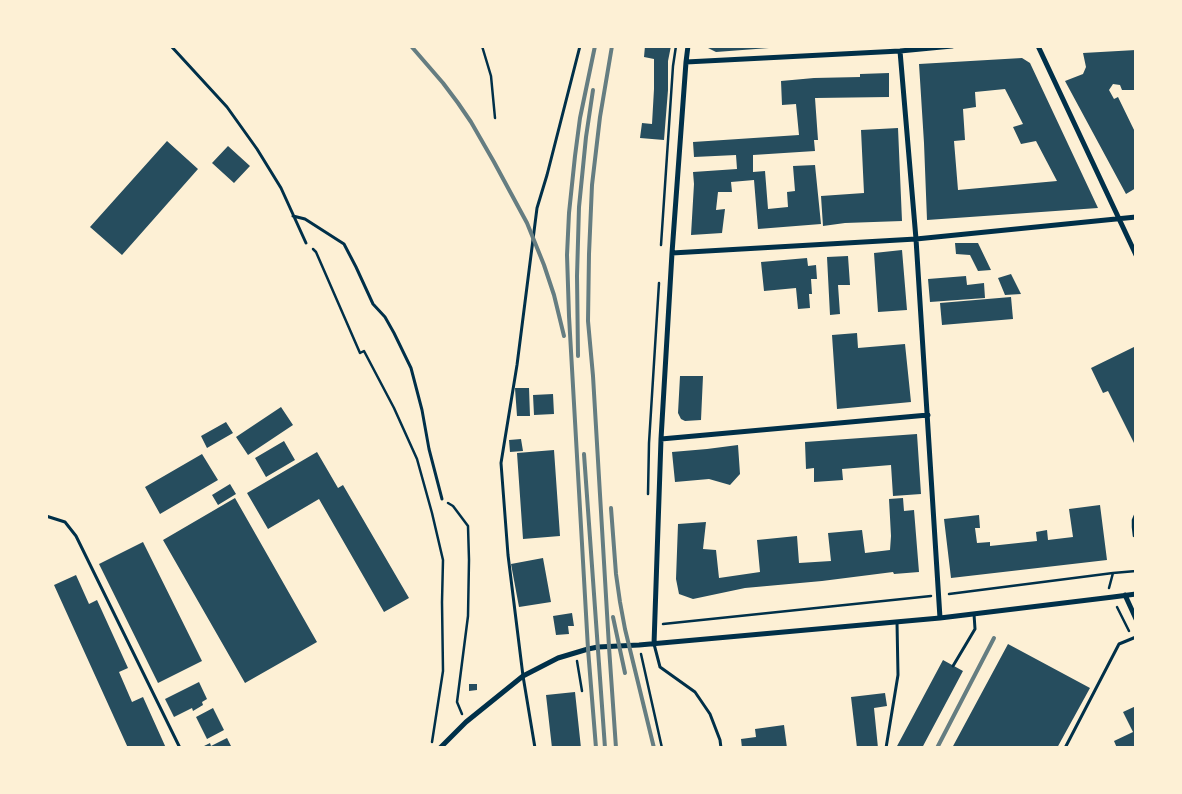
<!DOCTYPE html>
<style>
body{margin:0}
#map{position:relative;width:1182px;height:794px;overflow:hidden;background:#fdf0d5;font-family:Lato,sans-serif}
canvas{display:block}
.frame{position:absolute;inset:0;border:48px solid #fdf0d5;pointer-events:none}
</style>
<div id="map">
<canvas width="1182" height="794"></canvas>
<div class="frame"></div>
</div>
<script>
const ctx = document.querySelector('canvas').getContext('2d');
ctx.lineJoin = 'round';
function fill(path, color) {
  ctx.fillStyle = color;
  ctx.fill(path, 'evenodd');
}
function toPath(rows) {
  const path = new Path2D();
  for (const r of rows) {
    path.moveTo(r[0], r[1]);
    for (let i = 2; i < r.length; i += 2) path.lineTo(r[i], r[i + 1]);
  }
  return path;
}
function strokePath(path, color, width, dash) {
  ctx.strokeStyle = color;
  ctx.lineWidth = width;
  ctx.lineCap = dash ? 'butt' : 'round';
  ctx.setLineDash(dash || []);
  ctx.stroke(path);
}
fill(toPath([
 [645,46,671,46,668,61,668,90,664,140,640,138,642,123,652,124,654,89,654,59,644,57],
 [709,46,769,46,769,48,716,52,708,48],
 [1136,50,1136,90,1122,90,1120,85,1113,84,1109,90,1114,99,1118,97,1136,134,1136,188,1126,194,1065,81,1083,74,1086,67,1083,53],
 [1022,58,1030,63,1098,208,927,220,924,143,919,64],
 [1005,89,1023,124,1013,127,1021,144,1036,141,1057,181,958,190,954,141,965,140,963,109,976,107,975,92],
 [889,73,889,97,815,98,818,140,814,140,815,151,753,155,753,172,765,171,768,209,788,207,787,192,795,191,793,166,815,165,821,224,758,229,754,180,731,182,732,192,718,192,716,210,725,209,722,233,691,235,694,184,693,172,737,169,736,155,694,157,693,142,799,135,796,104,782,105,781,81,814,78,860,77,860,74],
 [898,128,902,221,845,223,823,226,821,196,864,193,861,130],
 [167,141,198,169,122,255,90,227],
 [228,146,250,166,234,183,212,163],
 [955,243,978,243,991,270,978,271,970,255,956,254],
 [902,250,907,310,878,312,874,253],
 [848,256,850,285,838,285,840,314,830,315,827,257],
 [807,258,808,266,816,265,817,279,811,279,812,294,809,294,810,308,798,309,796,288,764,291,761,262],
 [1011,274,1021,294,1005,295,998,278],
 [966,276,967,285,984,283,985,298,930,302,928,279],
 [1011,297,1013,319,942,325,940,303],
 [857,333,858,348,905,344,911,402,837,409,832,335],
 [1136,346,1136,447,1108,391,1103,393,1091,368],
 [680,376,703,376,701,420,685,421,681,419,678,413],
 [515,388,529,388,530,416,517,416],
 [553,394,554,414,534,415,533,395],
 [281,407,293,425,248,455,236,437],
 [226,422,233,433,207,448,201,436],
 [917,434,921,494,893,496,891,465,842,469,843,480,814,482,814,468,806,469,805,442],
 [521,439,523,451,510,452,509,440],
 [284,441,295,460,266,477,255,458],
 [738,445,740,474,730,485,709,479,675,482,672,452,707,449],
 [554,450,560,536,523,539,517,453],
 [317,452,338,488,343,485,409,598,384,612,319,499,268,529,247,493],
 [202,454,218,480,160,514,145,487],
 [230,484,236,494,218,505,212,495],
 [235,498,317,642,245,683,163,540],
 [903,498,904,511,914,510,919,572,894,574,893,572,822,581,745,588,693,599,679,594,676,579,678,524,706,522,703,549,716,550,719,578,760,572,757,540,797,536,799,563,831,561,828,533,862,530,865,553,890,550,891,536,889,499],
 [1100,505,1107,560,951,578,944,519,979,515,980,528,975,528,977,543,990,542,990,546,1037,541,1036,532,1047,530,1048,540,1073,537,1069,509],
 [143,542,202,661,158,683,99,564],
 [543,558,551,602,519,607,511,564],
 [76,575,89,604,97,600,128,668,119,672,132,702,143,697,166,748,128,748,54,585],
 [572,613,574,626,568,626,569,634,556,635,553,616],
 [1008,644,1090,688,1057,748,952,748],
 [943,660,963,671,922,748,896,748],
 [199,682,207,699,202,702,203,705,193,711,192,708,174,717,165,699],
 [469,684,477,684,477,690,469,691],
 [575,692,581,748,552,748,546,695],
 [885,693,887,706,874,708,878,748,857,748,851,697],
 [1136,706,1136,748,1117,748,1114,741,1133,732,1123,712],
 [213,708,224,730,207,739,196,717],
 [784,725,787,748,742,748,741,739,756,737,755,729],
 [227,738,232,748,200,748,210,743,211,746]
]), '#264d5e');
strokePath(toPath([
 [482,46,491,76,495,118],
 [661,245,673,66,676,46],
 [313,249,316,252,360,353,364,351,394,408,417,459,432,513,443,560,442,602,443,671,432,742],
 [648,494,649,443,659,283],
 [448,503,453,506,468,526,469,560,468,616,457,702,462,714],
 [1136,513,1133,520,1133,527,1134,536,1136,537],
 [1109,588,1113,573],
 [949,594,1113,573,1136,571],
 [1117,607,1129,631],
 [663,624,931,596],
 [641,654,662,748],
 [577,661,582,691]
]), '#003049', 2.5);
strokePath(toPath([
 [171,46,227,107,257,149,281,188,306,243],
 [293,216,305,219,344,244,356,267,373,304,385,317,394,333,411,368,422,410,429,449,442,499],
 [46,516,65,522,76,536,180,748],
 [654,644,660,667,695,692,710,714,720,740,721,748],
 [953,666,975,629,974,614],
 [535,748,523,676,508,555,501,463,517,365,537,208,547,175,580,46],
 [886,748,898,675,897,622],
 [1065,748,1119,644,1136,637]
]), '#003049', 3);
strokePath(toPath([
 [1038,46,1136,255],
 [900,51,916,239,940,618],
 [686,62,900,51,952,46],
 [672,253,916,239,1136,217],
 [661,439,928,415],
 [1125,595,1136,619],
 [654,644,661,439,672,253,686,62,688,46],
 [440,748,466,722,523,676,558,658,588,649,598,647,639,645,940,618,1113,597,1136,594]
]), '#003049', 5);
strokePath(toPath([
 [411,46,443,83,458,103,471,122,494,162,527,223,544,265,554,295,564,336],
 [595,46,580,118,575,156,569,213,567,255,569,316,588,649,596,748],
 [612,46,600,117,592,185,589,254,588,321,593,376,609,647,616,748],
 [578,356,577,276,579,207,586,137,593,90],
 [584,454,605,748],
 [611,508,616,574,620,602,625,629,654,748],
 [613,617,625,673],
 [937,748,994,638]
]), '#657d81', 4);
</script>
